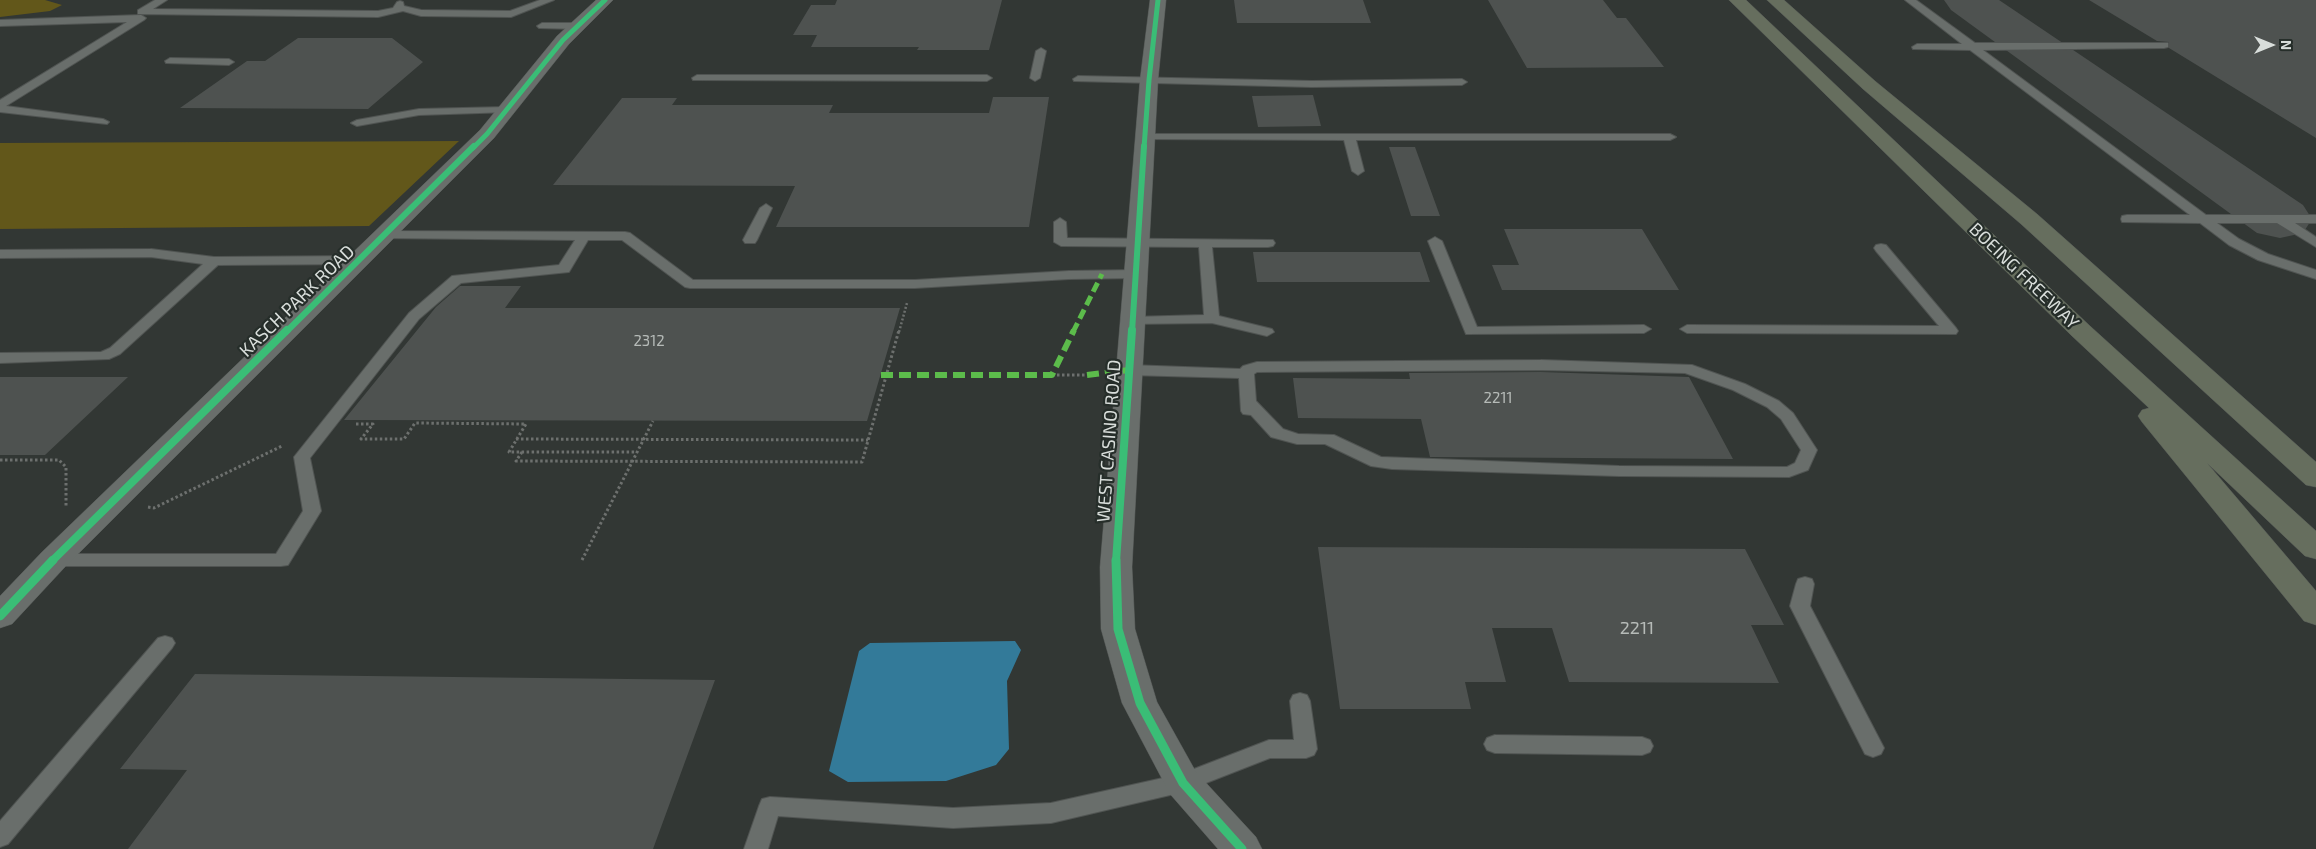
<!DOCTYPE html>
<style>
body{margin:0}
#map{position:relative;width:2316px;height:849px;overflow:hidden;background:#323734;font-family:"Exo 2",sans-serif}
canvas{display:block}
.north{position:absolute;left:2246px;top:20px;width:50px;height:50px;-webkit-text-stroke:4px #262e2a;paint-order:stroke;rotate:90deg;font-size:14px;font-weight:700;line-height:20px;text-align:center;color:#d9dedb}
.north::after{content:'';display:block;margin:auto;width:18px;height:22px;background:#d9dedb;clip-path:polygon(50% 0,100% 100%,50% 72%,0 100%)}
</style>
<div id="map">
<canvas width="2316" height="849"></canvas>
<div class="north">N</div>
</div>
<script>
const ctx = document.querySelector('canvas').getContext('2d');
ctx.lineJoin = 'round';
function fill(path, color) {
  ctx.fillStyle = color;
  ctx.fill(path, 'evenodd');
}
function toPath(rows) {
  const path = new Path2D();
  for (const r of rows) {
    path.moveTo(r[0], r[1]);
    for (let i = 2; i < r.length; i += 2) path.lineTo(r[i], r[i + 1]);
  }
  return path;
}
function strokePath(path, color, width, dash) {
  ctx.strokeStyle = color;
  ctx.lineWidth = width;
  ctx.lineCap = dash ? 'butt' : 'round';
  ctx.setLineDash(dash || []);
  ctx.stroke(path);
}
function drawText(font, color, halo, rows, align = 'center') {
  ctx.font = font + ' "Exo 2",sans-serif';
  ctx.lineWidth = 4.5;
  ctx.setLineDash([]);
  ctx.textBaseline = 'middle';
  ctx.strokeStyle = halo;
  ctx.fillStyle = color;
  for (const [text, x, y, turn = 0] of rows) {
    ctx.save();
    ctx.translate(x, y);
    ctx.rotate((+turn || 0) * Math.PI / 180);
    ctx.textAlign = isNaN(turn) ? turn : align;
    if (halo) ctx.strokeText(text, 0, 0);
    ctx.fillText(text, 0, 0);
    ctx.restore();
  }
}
fill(toPath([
 [0,0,45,0,62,5,50,11,0,17],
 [459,141,369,226,0,229,0,143]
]), '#62571a');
fill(toPath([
 [1015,641,1021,650,1007,681,1009,749,996,765,946,781,848,782,829,771,859,651,870,643]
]), '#337a99');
fill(toPath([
 [1944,0,1999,0,2303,205,2312,219,2303,233,2280,238,2257,233,1951,10,1944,0]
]), '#4e5250');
fill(toPath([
 [837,0,1002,0,989,50,917,50,919,47,811,47,817,35,793,35,811,5,835,5],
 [1234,0,1363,0,1371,23,1237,23],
 [1488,0,1603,0,1617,18,1626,18,1664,67,1527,68],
 [2089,0,2316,0,2316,138,2169,48,2169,42,2157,41],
 [298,38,392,38,423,62,368,109,180,108,247,61,265,61],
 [1313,95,1321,126,1258,127,1252,96],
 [993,97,1049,97,1029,227,776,227,795,186,553,185,622,98,677,98,672,105,833,105,829,113,989,113],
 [1389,147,1415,147,1440,216,1411,216],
 [1504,229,1642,229,1679,290,1502,290,1492,265,1519,265],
 [1253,252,1420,252,1430,282,1257,282],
 [460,286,521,286,505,308,900,308,867,421,344,420,436,307],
 [1541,372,1689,377,1733,459,1430,457,1421,419,1298,418,1293,378,1410,379,1409,373],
 [0,377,128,377,45,455,0,455],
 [1318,547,1745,549,1784,625,1751,625,1779,683,1569,682,1552,628,1492,628,1506,682,1465,682,1471,709,1340,709],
 [195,674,715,680,653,849,128,849,187,770,120,769]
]), '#4e5250');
const service = toPath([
 [155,0,167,0,153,9,378,11,393,8,397,2,400,1,403,2,404,6,421,10,510,11,540,0,554,0,511,17,421,16,403,11,378,17,138,14,138,10,155,0],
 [1905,0,1916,0,1975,43,2168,43,2168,47,2164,48,1983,50,2206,215,2316,215,2316,223,2295,223,2316,237,2316,247,2277,223,2217,223,2239,239,2268,254,2316,270,2316,279,2258,260,2229,245,2200,223,2122,222,2121,219,2122,216,2127,215,2190,215,1970,50,1913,49,1912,47,1917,44,1962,44,1905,0],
 [141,15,146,18,144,20,6,106,103,119,109,122,107,124,0,112,0,100,127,22,0,26,0,20,141,15],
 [542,23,578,23,583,26,578,29,539,28,537,26,542,23],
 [1041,48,1046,51,1040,78,1035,81,1030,78,1036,51,1041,48],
 [170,58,229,59,234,62,229,65,166,63,165,61,170,58],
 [697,75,987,75,992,78,987,81,693,80,692,78,697,75],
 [1078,76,1312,81,1462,79,1467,82,1462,85,1312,87,1074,81,1073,79,1078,76],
 [506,107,512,110,510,112,419,115,357,126,351,123,357,120,419,109,506,107],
 [1145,134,1670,134,1676,137,1670,140,1356,140,1364,171,1358,175,1352,171,1344,140,1141,139,1139,137,1145,134],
 [766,204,772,208,757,240,755,243,745,243,743,240,760,208,766,204],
 [1060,218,1066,222,1067,238,1273,240,1275,243,1273,246,1268,247,1212,247,1219,316,1272,329,1274,332,1267,336,1212,323,1127,324,1125,321,1132,317,1204,315,1199,247,1061,246,1054,242,1054,222,1060,218],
 [385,231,625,232,630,233,693,280,915,280,1069,271,1136,270,1143,274,1136,278,1069,279,915,288,690,288,685,287,622,240,588,240,569,272,461,283,419,319,310,458,321,511,288,565,281,566,53,566,46,565,44,560,46,555,53,554,276,554,303,511,294,457,409,313,452,276,559,265,575,240,380,238,378,235,380,232,385,231],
 [1435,237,1442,241,1477,327,1644,325,1651,329,1644,333,1466,334,1428,241,1435,237],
 [1881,244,1886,245,1956,328,1958,331,1956,334,1687,333,1680,329,1687,325,1939,326,1876,251,1874,248,1876,245,1881,244],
 [151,249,214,257,360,256,367,260,360,264,218,265,120,354,109,359,0,363,0,353,101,352,110,348,203,264,151,257,0,258,0,250,151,249],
 [1541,360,1692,365,1745,384,1779,401,1793,413,1817,450,1808,470,1789,477,1619,476,1392,469,1371,466,1325,444,1297,444,1271,437,1251,415,1243,414,1241,411,1239,378,1129,375,1124,373,1121,370,1124,367,1129,365,1240,369,1243,366,1257,362,1541,360],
 [1541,370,1685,373,1733,390,1767,407,1781,419,1801,450,1795,463,1787,467,1619,466,1381,457,1334,435,1298,434,1283,429,1256,401,1254,374,1257,372,1541,370],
 [1805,577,1812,579,1814,584,1810,606,1884,748,1881,754,1873,757,1865,754,1790,606,1796,584,1798,579,1805,577],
 [165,636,172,638,175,643,172,648,8,844,0,847,0,821,158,638,165,636],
 [1300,693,1307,695,1310,701,1317,749,1314,755,1306,758,1270,758,1183,792,1051,823,953,828,778,816,768,849,744,849,759,806,762,799,770,797,953,808,1051,803,1181,774,1269,740,1294,740,1290,701,1293,695,1300,693],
 [1495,735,1642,737,1650,740,1653,746,1650,752,1642,755,1495,753,1487,750,1484,744,1487,738,1495,735]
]);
const minor = toPath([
 [596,0,613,0,569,44,494,138,64,568,12,624,0,628,0,596,42,552,480,130,557,36,596,0]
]);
const tertiary = toPath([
 [1150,0,1166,0,1158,80,1132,567,1135,629,1157,702,1196,772,1256,837,1262,849,1218,849,1170,794,1122,703,1101,629,1100,567,1140,80,1150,0]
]);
const motorway = toPath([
 [1729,0,1746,0,2090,326,2316,531,2316,559,2305,556,2207,463,2316,591,2316,625,2304,621,2142,422,2138,416,2142,410,2149,408,2072,336,1729,0],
 [1767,0,1784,0,1875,81,2037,214,2316,462,2316,487,2306,485,2021,224,1863,89,1767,0]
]);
strokePath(service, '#505452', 2);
strokePath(minor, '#505452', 1);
strokePath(tertiary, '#505452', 1);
strokePath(motorway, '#505452', 1);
strokePath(toPath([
 [899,332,907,303]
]), '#6d706e', 2.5, [2, 2]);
strokePath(toPath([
 [1052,375,1087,375],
 [356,424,373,424,361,439,404,439,415,423,526,424,509,452,637,452],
 [516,439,868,440],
 [522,452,516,461,862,462,899,330],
 [0,460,59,460,66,467,66,506],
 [148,507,154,508,282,446],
 [582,560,653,421]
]), '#6d706e', 3, [2.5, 2.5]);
fill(service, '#696e6b');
fill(minor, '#696e6b');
fill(tertiary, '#696e6b');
fill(motorway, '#666e5e');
strokePath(toPath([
 [1073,332,1102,274]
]), '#5cbc4b', 5, [10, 5]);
strokePath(toPath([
 [881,375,1052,375,1074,330],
 [1087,375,1129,370]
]), '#5cbc4b', 6, [12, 6]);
strokePath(toPath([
 [473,148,487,134,563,40,605,0],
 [1144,148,1149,80,1158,0]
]), '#3abd76', 5);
strokePath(toPath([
 [286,332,474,146],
 [1132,332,1144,146]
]), '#3abd76', 6);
strokePath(toPath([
 [51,562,287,330],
 [1116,562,1132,330]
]), '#3abd76', 8);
strokePath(toPath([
 [1116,560,1118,629,1140,703,1183,783,1242,849],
 [0,616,53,560]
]), '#3abd76', 9);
drawText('15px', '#b6bbb8', null, [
 ["2312",649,341],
 ["2211",1498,398]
]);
drawText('18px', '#d9dedb', '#262e2a', [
 ["BOEING FREEWAY",2024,276,44],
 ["KASCH PARK ROAD",297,301,-44],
 ["WEST CASINO ROAD",1109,441,-86]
]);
drawText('18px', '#b6bbb8', null, [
 ["2211",1637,628]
]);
</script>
